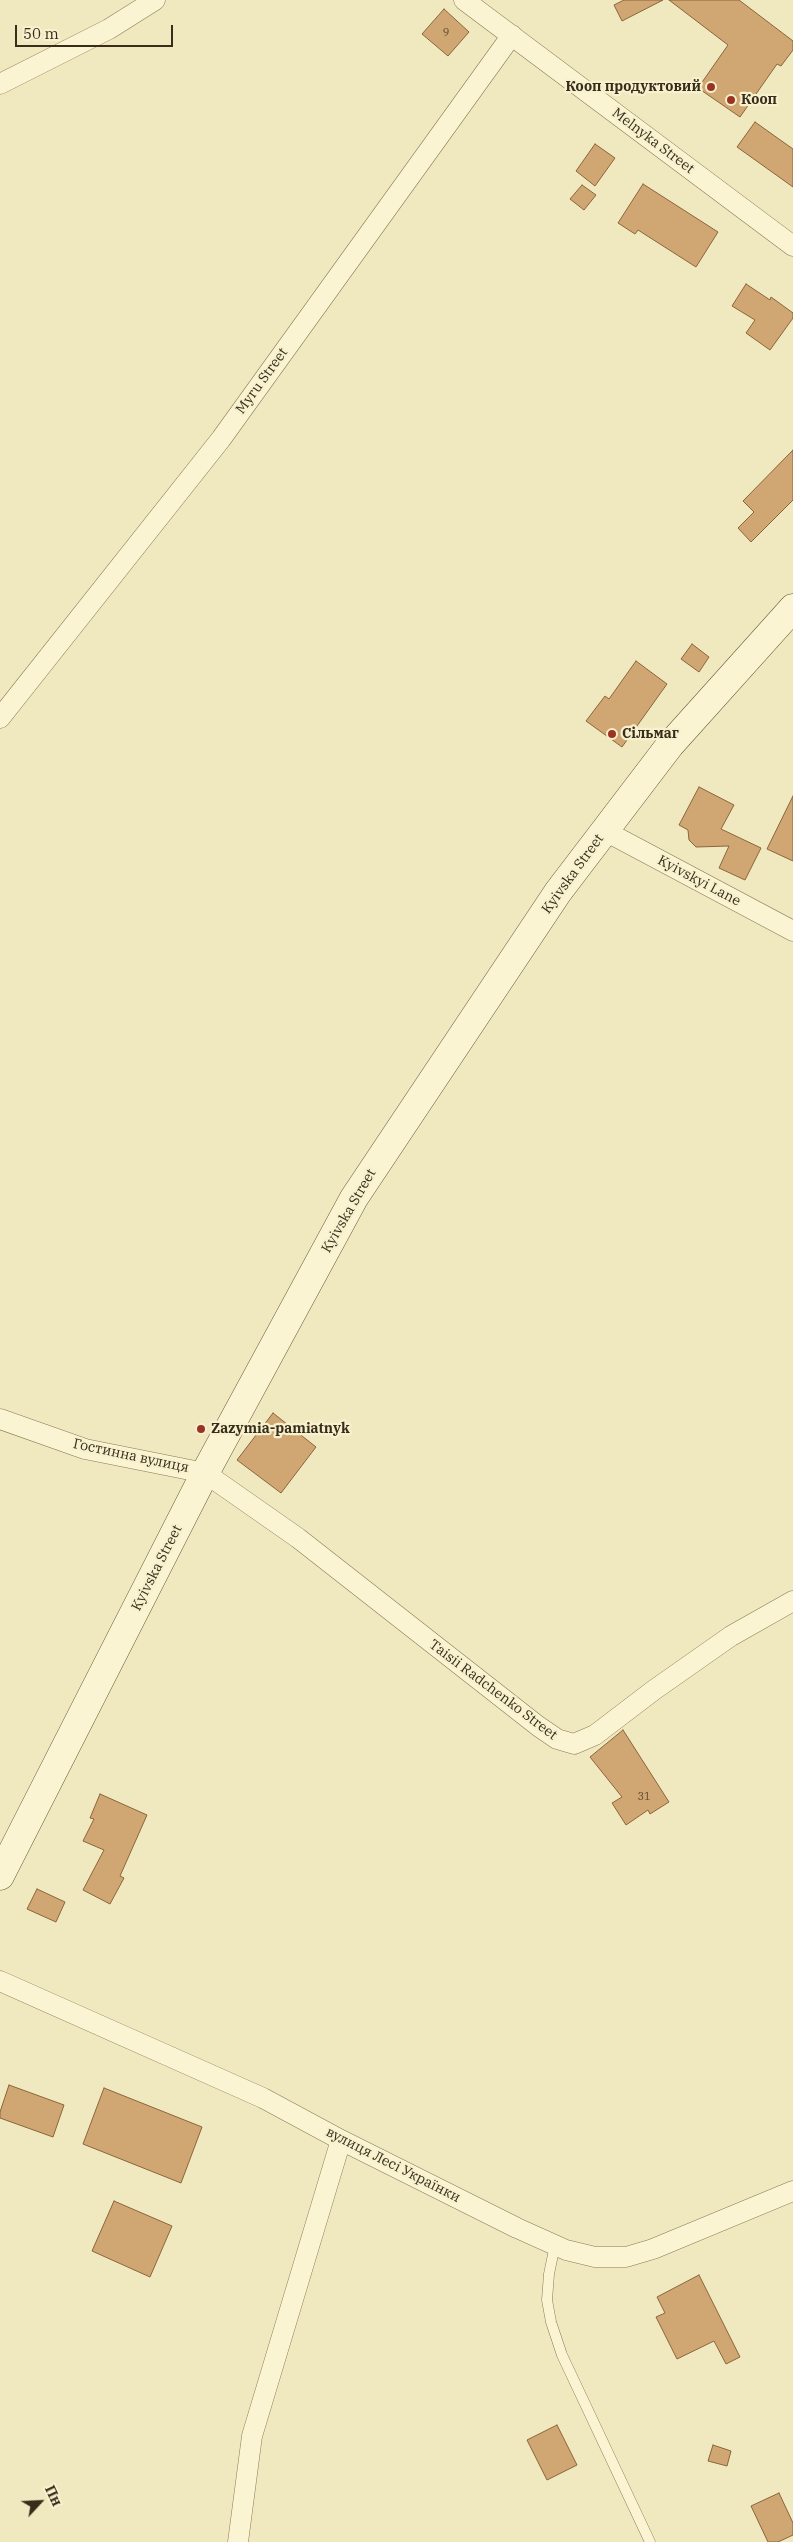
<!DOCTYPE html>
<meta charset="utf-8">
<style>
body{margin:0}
#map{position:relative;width:793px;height:2542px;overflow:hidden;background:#f0e8be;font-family:"IBM Plex Serif",serif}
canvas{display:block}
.north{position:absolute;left:15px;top:2477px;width:50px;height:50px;-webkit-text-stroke:4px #f7f1ce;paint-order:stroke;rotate:65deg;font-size:14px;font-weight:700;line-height:20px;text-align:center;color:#382d1b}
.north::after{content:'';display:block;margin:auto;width:18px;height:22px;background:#382d1b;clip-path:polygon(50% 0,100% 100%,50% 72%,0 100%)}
.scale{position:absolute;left:15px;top:25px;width:158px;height:22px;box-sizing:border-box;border:2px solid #382d1b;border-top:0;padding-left:6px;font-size:15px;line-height:18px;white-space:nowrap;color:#382d1b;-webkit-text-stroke:4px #f7f1ce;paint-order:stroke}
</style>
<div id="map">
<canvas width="793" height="2542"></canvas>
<div class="north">Пн</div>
<div class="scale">50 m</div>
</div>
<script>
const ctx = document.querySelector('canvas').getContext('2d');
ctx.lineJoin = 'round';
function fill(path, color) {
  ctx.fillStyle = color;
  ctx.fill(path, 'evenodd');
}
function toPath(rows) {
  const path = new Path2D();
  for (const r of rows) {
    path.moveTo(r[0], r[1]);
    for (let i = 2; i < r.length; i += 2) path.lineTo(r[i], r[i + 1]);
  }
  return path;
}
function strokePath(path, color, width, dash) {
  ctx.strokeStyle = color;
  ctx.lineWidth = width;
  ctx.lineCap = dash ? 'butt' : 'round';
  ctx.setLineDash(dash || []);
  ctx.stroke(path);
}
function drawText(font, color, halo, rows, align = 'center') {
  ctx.font = font + ' "IBM Plex Serif",serif';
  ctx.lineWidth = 4.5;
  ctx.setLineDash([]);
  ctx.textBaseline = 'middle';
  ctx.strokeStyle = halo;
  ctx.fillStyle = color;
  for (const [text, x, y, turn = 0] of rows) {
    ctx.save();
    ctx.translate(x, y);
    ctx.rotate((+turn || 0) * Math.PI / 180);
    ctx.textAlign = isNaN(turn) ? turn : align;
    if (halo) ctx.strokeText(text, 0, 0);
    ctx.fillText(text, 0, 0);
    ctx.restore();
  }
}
const building = toPath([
 [624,0,663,0,622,21,614,5,624,0],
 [669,0,739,0,793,41,793,50,781,66,777,64,740,117,698,88,728,45,669,0],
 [444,9,469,32,448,56,422,34,444,9],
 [755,122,793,149,793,187,737,147,755,122],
 [595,144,615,158,595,186,576,171,595,144],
 [643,184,718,232,696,267,638,230,635,234,618,223,643,184],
 [582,185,596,195,584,210,570,199,582,185],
 [746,284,770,300,771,297,793,313,793,318,770,350,746,333,755,320,732,306,746,284],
 [793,450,793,500,751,542,738,528,754,512,743,501,793,450],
 [692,644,709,657,699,672,681,659,692,644],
 [636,661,667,684,622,747,586,721,605,696,609,699,636,661],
 [699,787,734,805,721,829,761,848,745,880,719,868,729,846,696,847,689,840,688,830,679,825,699,787],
 [793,796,793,861,767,849,793,796],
 [273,1413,316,1447,281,1493,237,1460,273,1413],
 [623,1730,669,1802,650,1814,648,1810,626,1825,612,1803,622,1797,590,1757,623,1730],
 [100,1794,147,1815,120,1876,124,1878,110,1904,83,1890,104,1850,83,1841,94,1819,90,1818,100,1794],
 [37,1889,65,1902,56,1922,27,1909,37,1889],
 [9,2085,64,2105,53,2137,0,2118,0,2112,9,2085],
 [104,2088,202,2127,181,2183,83,2144,104,2088],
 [114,2201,172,2226,150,2277,92,2251,114,2201],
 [699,2275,740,2357,726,2364,714,2341,677,2359,656,2317,665,2313,657,2297,699,2275],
 [557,2425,577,2465,547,2480,527,2440,557,2425],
 [713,2445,731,2451,727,2466,708,2461,713,2445],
 [779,2493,793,2523,793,2535,778,2542,768,2542,751,2506,779,2493]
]);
fill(building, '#d0a772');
strokePath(building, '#8a653b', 1);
const lane = toPath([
 [555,2245,549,2274,547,2300,551,2322,562,2355,650,2542]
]);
const street = toPath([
 [464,0,793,246],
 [0,84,109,29,155,0],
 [0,718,221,439,512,35],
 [605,831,793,931],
 [0,1419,85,1449,205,1473,298,1538,538,1726,557,1739,574,1744,595,1735,654,1690,731,1636,793,1601],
 [0,1981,263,2098,341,2140,517,2228,566,2250,595,2257,626,2257,653,2249,793,2191],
 [238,2542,252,2436,341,2140]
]);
const secondary = toPath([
 [0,1876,205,1473,354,1198,558,892,670,745,793,608]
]);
strokePath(lane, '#897956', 11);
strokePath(street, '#897956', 21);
strokePath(secondary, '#6b5939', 29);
strokePath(lane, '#faf4d2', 10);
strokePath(street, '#faf4d2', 20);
strokePath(secondary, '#faf4d2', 28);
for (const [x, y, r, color] of [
 [711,87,5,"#9b3323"],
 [731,100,5,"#9b3323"],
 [612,734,5,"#9b3323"],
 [201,1429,5,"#9b3323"]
]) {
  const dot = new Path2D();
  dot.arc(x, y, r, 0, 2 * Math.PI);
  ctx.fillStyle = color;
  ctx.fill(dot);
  strokePath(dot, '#f7f1ce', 2);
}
drawText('11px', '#5e4c31', null, [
 ["9",446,33],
 ["31",644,1797]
]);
drawText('bold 14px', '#382d1b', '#f7f1ce', [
 ["Кооп продуктовий",701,87,"right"],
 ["Кооп",741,100],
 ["Сільмаг",622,734],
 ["Zazymia-pamiatnyk",211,1429]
], 'left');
drawText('14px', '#382d1b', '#f7f1ce', [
 ["Melnyka Street",653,141,37],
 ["Myru Street",262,381,-54],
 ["Kyivska Street",573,874,-54],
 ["Kyivskyi Lane",699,881,28],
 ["Kyivska Street",349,1211,-60],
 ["Гостинна вулиця",131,1456,12],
 ["Kyivska Street",157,1568,-63],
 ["Taisii Radchenko Street",493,1690,37],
 ["вулиця Лесі Українки",393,2165,27]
]);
</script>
